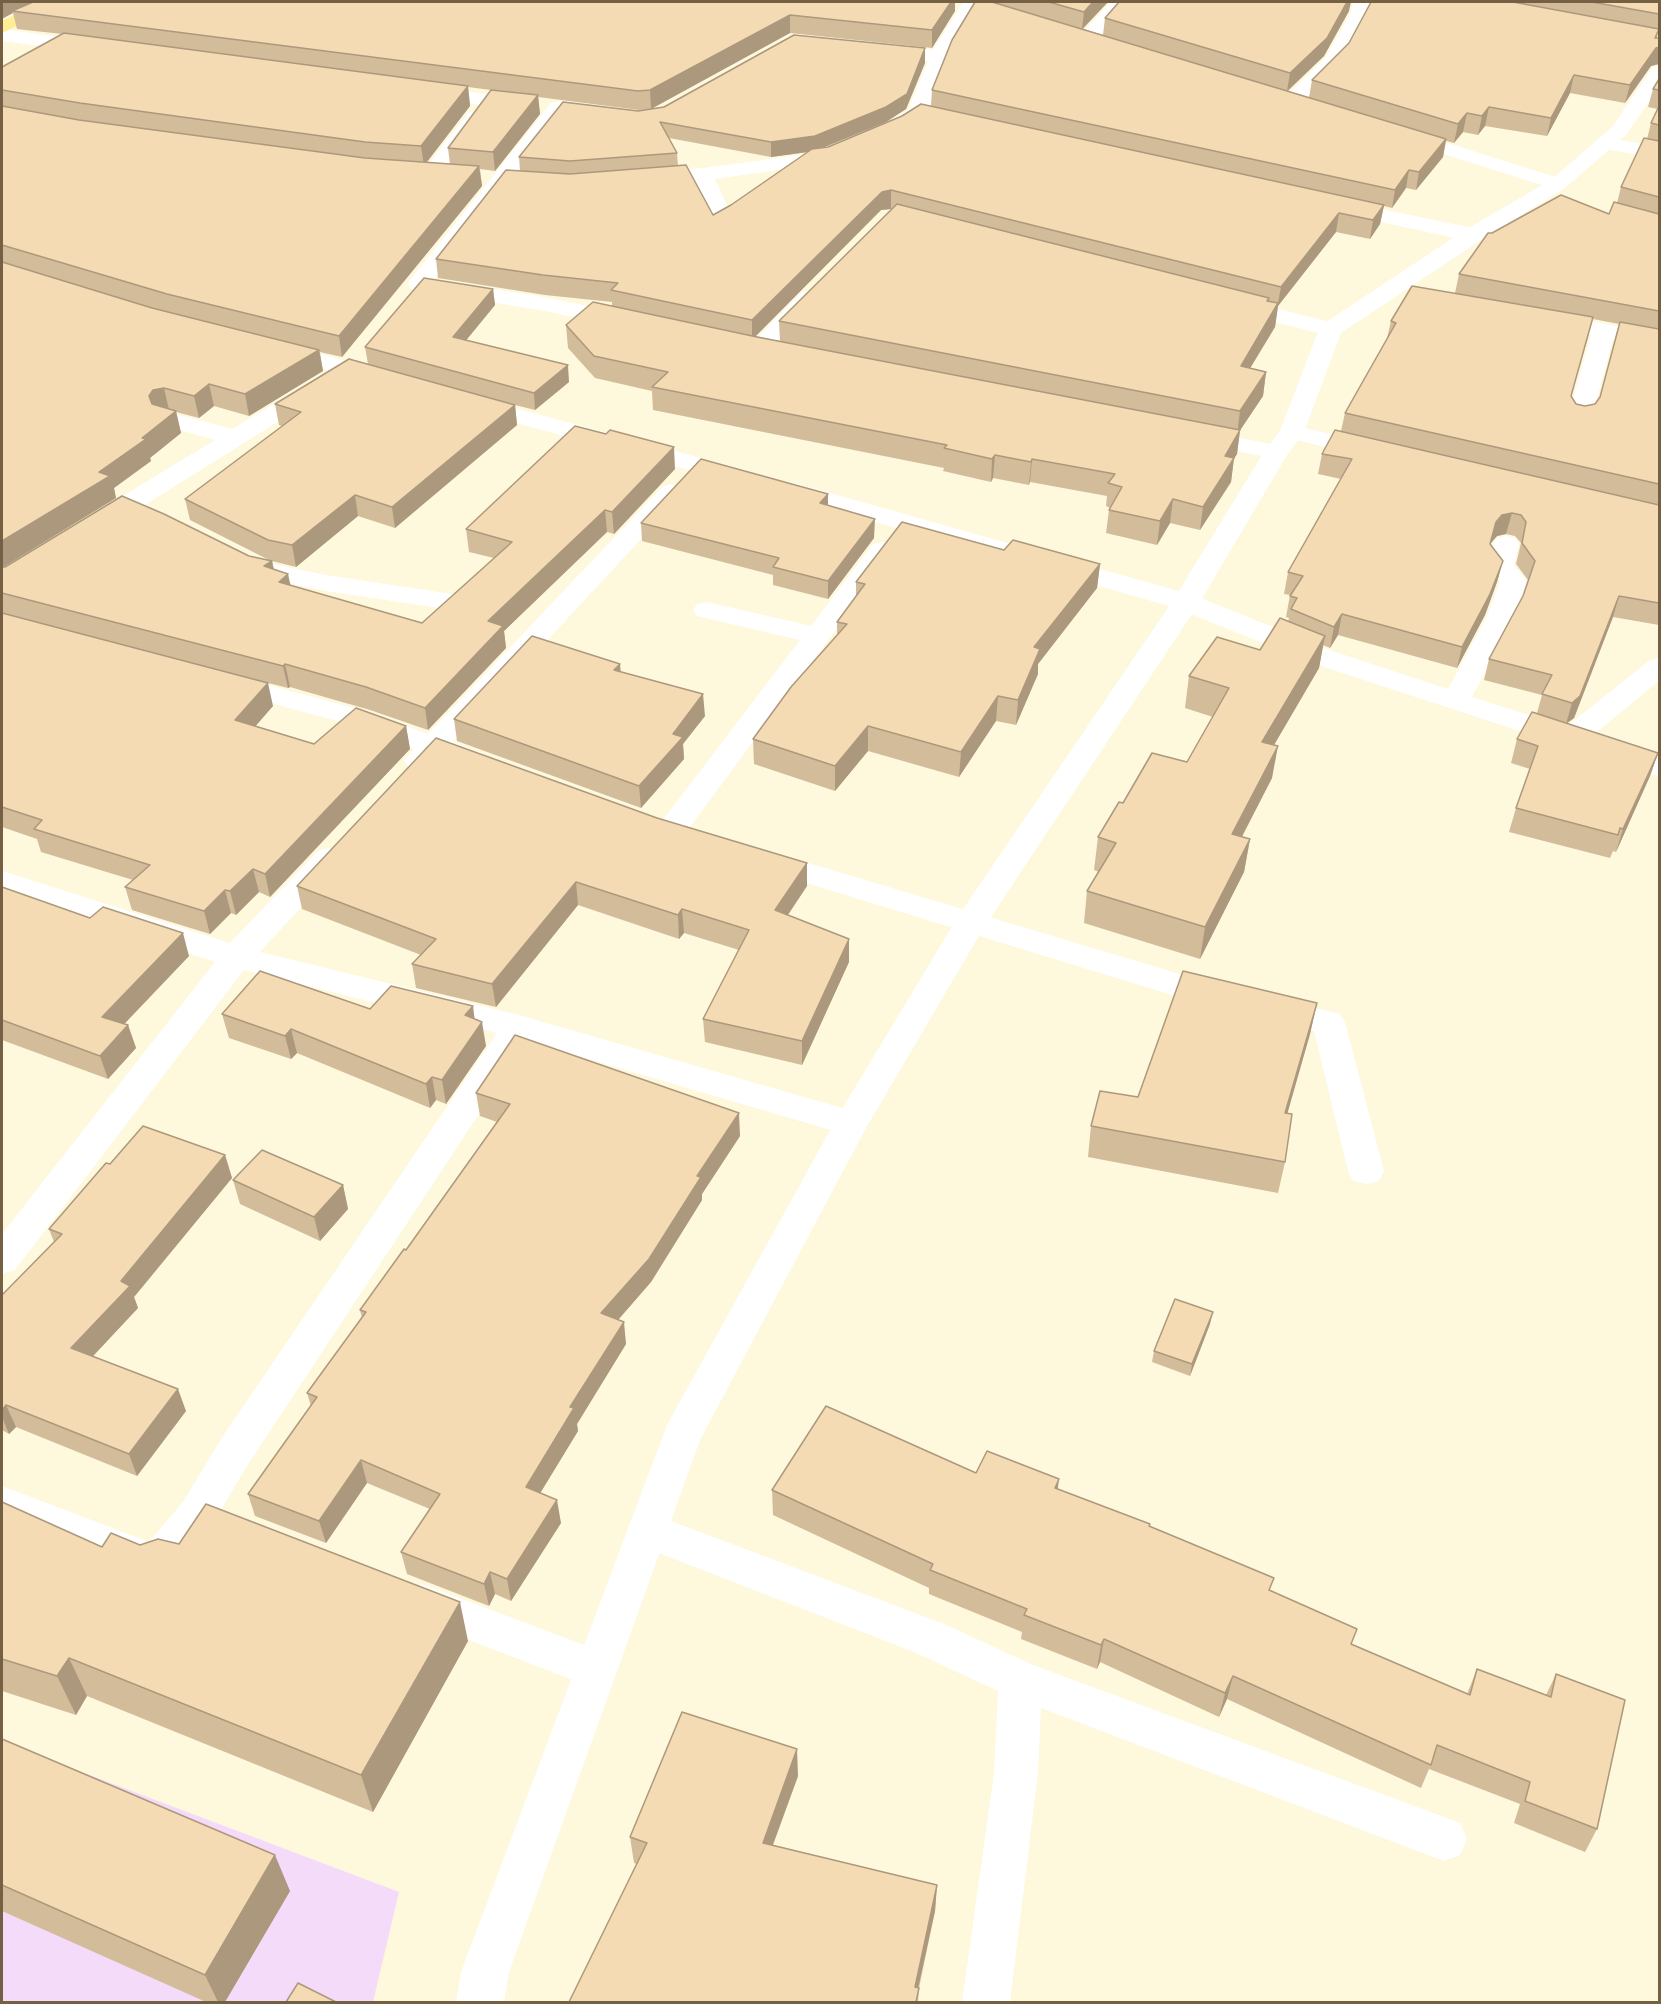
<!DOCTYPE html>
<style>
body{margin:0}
#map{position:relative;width:1661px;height:2004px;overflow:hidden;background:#fef8dd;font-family:Figtree,sans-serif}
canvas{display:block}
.frame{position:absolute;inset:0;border:3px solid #756044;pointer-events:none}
</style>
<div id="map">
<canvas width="1661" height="2004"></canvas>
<div class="frame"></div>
</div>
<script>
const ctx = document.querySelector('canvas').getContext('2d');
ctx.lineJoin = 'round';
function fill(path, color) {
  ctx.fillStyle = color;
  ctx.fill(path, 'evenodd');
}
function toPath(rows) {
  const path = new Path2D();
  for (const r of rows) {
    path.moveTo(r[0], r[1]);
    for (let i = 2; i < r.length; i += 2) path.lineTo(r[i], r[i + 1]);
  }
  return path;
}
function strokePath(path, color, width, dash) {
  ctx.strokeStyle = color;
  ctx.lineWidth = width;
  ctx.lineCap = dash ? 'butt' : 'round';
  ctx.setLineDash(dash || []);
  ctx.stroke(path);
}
fill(toPath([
 [2,1742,399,1892,373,2002,2,2002]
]), '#f5dbfa');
fill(toPath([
 [963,2,981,2,949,56,927,113,924,117,893,135,879,135,876,131,879,127,908,110,928,61,882,56,875,54,873,50,875,46,882,44,933,50,963,2],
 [1111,2,1130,2,1093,44,1079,44,1077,40,1079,36,1111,2],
 [1353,2,1371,2,1369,12,1341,64,1299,105,1292,107,1250,95,1247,91,1250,87,1257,85,1288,94,1326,57,1351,12,1353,2],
 [2,29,92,41,99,43,101,47,99,51,92,53,2,41,2,29],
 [425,86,487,94,494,96,497,100,494,104,487,106,418,96,415,92,418,88,425,86],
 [558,101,602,107,609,109,612,113,609,117,602,119,563,114,434,280,545,297,624,314,632,316,635,321,632,326,624,328,545,311,411,289,408,284,411,279,551,103,558,101],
 [475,111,482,113,485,117,482,121,437,179,430,181,423,179,420,175,423,171,468,113,475,111],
 [1403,129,1565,180,1568,184,1565,188,1558,190,1551,188,1396,139,1393,135,1396,131,1403,129],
 [1603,138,1660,146,1660,158,1596,148,1593,144,1596,140,1603,138],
 [836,146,843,148,846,152,843,156,827,163,715,179,733,218,730,223,722,224,714,223,711,218,695,181,647,184,640,182,637,178,640,174,647,172,703,168,816,153,836,146],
 [1338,200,1473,228,1481,230,1484,235,1481,240,1473,242,1330,211,1327,206,1330,201,1338,200],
 [810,290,818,292,821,297,818,302,766,355,758,357,750,355,746,350,750,345,802,292,810,290],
 [1234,298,1339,324,1343,329,1339,334,1331,336,1226,310,1223,305,1226,300,1234,298],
 [1547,313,1660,334,1660,348,1613,339,1592,417,1589,422,1580,424,1571,422,1568,417,1591,335,1539,325,1536,320,1539,315,1547,313],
 [278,342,389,373,393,378,389,383,381,385,270,354,266,349,270,344,278,342],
 [313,383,321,385,325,390,321,395,103,531,94,533,85,531,81,525,85,519,215,440,159,424,156,419,159,414,168,412,232,429,305,385,313,383],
 [474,397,749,471,753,476,749,481,740,484,465,409,462,404,465,399,474,397],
 [1292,425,1381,446,1384,451,1381,456,1372,458,1283,437,1280,432,1283,427,1292,425],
 [1195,429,1285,447,1288,452,1285,457,1276,459,1186,441,1183,436,1186,431,1195,429],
 [787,481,1196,596,1332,651,1448,689,1487,616,1500,582,1487,566,1493,544,1497,538,1506,536,1515,538,1519,544,1514,565,1527,581,1515,616,1472,697,1566,727,1650,660,1660,658,1660,680,1592,736,1660,758,1660,777,1312,663,1176,608,778,494,774,489,778,484,787,481],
 [671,484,680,487,684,492,680,497,453,742,482,753,487,760,482,767,472,769,438,758,429,768,419,770,409,768,404,761,414,749,349,724,217,689,213,683,217,677,227,674,369,712,428,734,662,487,671,484],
 [882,542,891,544,895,550,681,839,670,842,659,839,655,832,659,825,800,640,697,616,693,610,697,604,707,602,811,626,873,544,882,542],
 [247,554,272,564,326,575,452,594,462,596,466,602,462,608,452,610,326,591,264,578,238,568,234,562,238,556,247,554],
 [329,848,340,851,344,858,340,865,260,952,519,1015,863,1114,868,1123,863,1132,851,1136,527,1041,249,1463,211,1526,172,1577,157,1582,2,1521,2,1486,149,1542,183,1502,221,1439,497,1033,244,970,15,1270,2,1274,2,1234,215,962,2,892,2,871,230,943,318,851,329,848],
 [765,850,1233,990,1237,998,1233,1006,1221,1010,754,867,750,860,754,853,765,850],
 [1271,998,1340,1014,1345,1022,1384,1171,1379,1181,1366,1184,1353,1181,1348,1171,1314,1031,1259,1018,1254,1010,1259,1002,1271,998],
 [647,1512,944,1624,1033,1665,1444,1817,1460,1823,1467,1839,1460,1855,1444,1861,1041,1708,1038,1773,1010,2002,962,2002,994,1773,998,1691,914,1652,633,1543,627,1530,633,1517,647,1512],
 [422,1584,611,1655,617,1669,611,1683,596,1689,407,1616,401,1603,407,1590,422,1584]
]), '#fff');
fill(toPath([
 [1660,65,1660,86,1626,135,1565,188,1481,240,1341,333,1304,432,1287,455,1200,602,983,929,866,1128,700,1440,509,1972,504,2002,456,2002,461,1972,667,1425,839,1114,959,915,1172,602,1264,452,1280,431,1319,329,1323,324,1465,230,1551,180,1612,127,1653,67,1660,65]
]), '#fff');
fill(toPath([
 [41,2,63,2,60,6,2,33,2,21,41,2]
]), '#ffee93');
fill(toPath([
 [2,2,955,2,955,11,932,48,790,33,651,109,639,110,538,97,540,114,495,171,480,169,482,186,342,357,320,352,323,371,249,416,214,406,199,418,176,412,181,433,150,458,151,461,114,488,116,498,2,567,249,556,269,560,190,520,185,499,282,426,279,425,275,404,368,364,365,347,493,289,495,305,466,340,569,382,535,410,515,405,517,425,395,528,358,516,296,567,272,561,274,569,291,586,422,623,494,558,469,552,466,529,675,469,614,534,607,532,504,631,506,648,428,730,370,710,290,687,288,688,221,671,273,706,255,726,314,744,406,726,410,749,270,897,259,892,236,915,231,913,210,934,132,910,125,887,133,880,41,852,37,839,2,827,2,67,62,34,17,29,13,13],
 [468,87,491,90,448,148,450,164,426,162,470,106],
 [975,2,1108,2,1083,29,1103,35,1105,18,1349,11,1324,56,1288,91,1309,98,1312,80,1349,43,1371,2,1659,2,1659,33,1658,33,1657,38,1659,38,1659,64,1651,66,1625,103,1570,93,1547,136,1485,126,1478,135,1463,132,1454,143,1446,141,1443,157,1416,190,1406,188,1392,208,1384,206,1380,224,1370,239,1336,232,1278,306,1275,327,1250,368,1266,372,1263,396,1240,430,1237,454,1234,458,1231,482,1200,530,1170,523,1157,545,1106,533,1109,510,1110,508,1106,506,1107,496,1030,482,1029,485,993,478,991,482,943,471,944,468,653,410,652,391,595,378,568,348,566,325,612,306,612,302,545,295,438,278,436,259,520,171,519,157,638,111,925,63,906,109,886,122,824,147,828,147,931,106,932,90],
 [669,138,771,157,808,152,731,205,713,215,678,166,677,153],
 [891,209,892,209,779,321,780,341,755,336,881,210],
 [1659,79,1659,625,1613,617,1574,718,1567,723,1658,753,1650,776,1616,852,1613,851,1610,858,1509,832,1516,808,1530,769,1511,763,1517,739,1537,713,1542,695,1484,680,1489,659,1523,596,1528,580,1516,564,1521,543,1515,536,1506,534,1497,536,1491,543,1490,545,1503,561,1497,582,1485,615,1457,668,1338,635,1330,648,1323,645,1319,668,1274,745,1272,778,1242,837,1250,839,1244,872,1200,959,1084,923,1087,891,1099,872,1094,870,1098,837,1123,803,1187,762,1213,717,1185,708,1189,676,1260,650,1288,622,1289,618,1286,617,1290,595,1284,594,1288,572,1341,479,1318,474,1322,454,1341,431,1345,413,1387,338,1391,321,1455,293,1459,274,1492,233,1609,214,1617,203,1621,187,1647,139,1651,123,1658,109,1648,107,1653,89],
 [1593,319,1619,324,1600,397,1595,404,1585,406,1576,404,1571,396],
 [828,494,828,506,874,538,828,599,773,585,773,575,642,541,641,523],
 [1004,550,1100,564,1097,588,1038,664,1038,674,1016,725,996,721,959,777,868,751,835,791,754,764,753,739,837,636,837,622,856,597,856,582],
 [621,672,705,716,683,744,684,759,641,808,457,741,454,719],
 [657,818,807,863,807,886,788,915,849,939,849,962,802,1065,705,1042,703,1019,739,950,684,933,679,939,578,905,496,1007,416,988,412,964,421,955,302,909,297,886],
 [2,887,189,956,124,1024,128,1025,136,1048,108,1079,2,1040,2,1041],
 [1317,1003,1310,1034,1287,1113,1285,1162,1278,1193,1088,1157,1091,1126,1138,1097],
 [370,1009,475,1019,486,1046,446,1104,436,1100,430,1108,297,1053,291,1059,229,1038,222,1014],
 [476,1093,740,1136,702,1194,702,1200,651,1282,618,1320,626,1344,577,1424,578,1431,540,1493,561,1523,511,1601,495,1594,489,1606,407,1574,401,1552,430,1509,367,1483,326,1543,255,1516,248,1494,311,1406,307,1393,362,1318,360,1310,406,1250,497,1122,480,1116],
 [225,1155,232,1178,134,1297,138,1308,93,1356,186,1411,137,1476,16,1427,9,1434,2,1430,2,1295,54,1242,49,1229,110,1164],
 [233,1180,343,1185,348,1209,320,1241,240,1204],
 [1210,1324,1190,1376,1152,1362,1154,1351],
 [976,1473,1058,1490,1150,1526,1270,1591,1352,1644,1467,1694,1477,1669,1546,1695,1556,1674,1597,1829,1585,1852,1514,1823,1520,1804,1429,1769,1421,1788,1227,1699,1219,1717,1100,1662,1097,1669,1021,1639,1022,1632,929,1594,929,1588,773,1515,772,1490],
 [2,1502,102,1547,140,1545,468,1641,373,1812,87,1696,76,1715,2,1691],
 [2,1739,290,1891,225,2002,206,2002,2,1911],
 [798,1776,773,1845,937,1885,935,1911,919,1988,918,2002,569,2002,637,1864,634,1863,630,1837]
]), '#d3bc9a');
fill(toPath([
 [2,2,37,2,12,11,13,13,2,19],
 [951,2,955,2,955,11,932,48,932,30],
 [1093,2,1108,2,1082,29,1084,12],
 [1347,2,1351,2,1349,11,1324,56,1287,91,1290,73],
 [790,15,790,33,651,109,650,90],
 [1659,47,1659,64,1651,66,1625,103,1630,85,1656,48],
 [925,48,925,63,906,109,886,122,815,151,771,157,771,142],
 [1574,75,1570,93,1547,136,1551,118],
 [468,86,470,106,424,166,421,146],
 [538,95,540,114,495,171,493,152],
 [1489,107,1485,126,1478,135,1482,116],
 [1467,113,1463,132,1454,143,1458,124],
 [1446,139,1443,157,1416,190,1419,172],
 [479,166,482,186,342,357,339,336],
 [1409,170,1406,188,1392,208,1395,190],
 [891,190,891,209,881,210,752,340,752,320,882,192],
 [1384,205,1380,224,1370,239,1373,220],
 [1339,213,1336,232,1278,306,1275,327,1237,390,1241,366,1278,303,1281,287],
 [493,289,495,305,455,354,453,337],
 [319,350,323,371,249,416,245,394],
 [568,365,569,382,535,410,534,393],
 [1266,372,1263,396,1237,435,1240,411],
 [209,384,214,406,199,418,194,396],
 [164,388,169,410,154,418,149,396,153,390],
 [515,405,517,425,395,528,392,507],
 [176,411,181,433,150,458,151,461,114,488,116,498,2,568,2,541,99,472],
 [1240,430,1237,454,1229,467,1234,458,1231,482,1200,530,1203,507,1225,456],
 [674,447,675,469,614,534,612,512],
 [995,455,993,478,991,482,992,459],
 [1032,459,1030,482,1029,485,1031,462],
 [828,494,828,512,820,503],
 [355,495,358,516,296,567,292,545],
 [1173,499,1170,523,1157,545,1160,521],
 [605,510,607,532,504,631,506,648,428,730,425,708,488,621],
 [1512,513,1506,534,1497,536,1491,543,1485,565,1496,522,1502,515],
 [875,519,874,538,828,599,828,581],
 [272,561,276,583,264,566],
 [1503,561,1497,582,1485,615,1457,668,1462,647],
 [1100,564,1097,588,1038,664,1038,674,1016,725,1018,700,1034,647],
 [288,574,293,596,279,582],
 [1619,596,1613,617,1574,718,1566,724,1572,703],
 [1342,614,1338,635,1330,648,1334,627],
 [1325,636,1319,668,1257,774,1262,742],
 [285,664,290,687,288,688,283,666],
 [620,664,622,686,614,670],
 [268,683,273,706,241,743,235,720],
 [703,694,705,716,683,744,684,759,641,808,639,786,673,734],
 [998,696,996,721,959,777,961,752],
 [406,726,410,749,270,897,265,874],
 [868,726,868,751,835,791,835,766],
 [1278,746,1272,778,1226,867,1232,834],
 [1658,753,1650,776,1616,852,1623,829],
 [1250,839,1244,872,1200,959,1205,927],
 [807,863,807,886,775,934,775,910],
 [253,869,259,892,236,915,230,891],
 [576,882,578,905,496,1007,492,984],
 [225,890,231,913,210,934,204,911],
 [682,909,684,933,679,939,678,915],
 [183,933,189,956,109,1040,102,1017],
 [849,939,849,962,802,1065,802,1041],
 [1317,1003,1310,1034,1279,1143,1285,1113],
 [473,1006,476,1030,482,1022,486,1046,446,1104,442,1080,465,1015],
 [128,1025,136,1048,108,1079,100,1056],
 [291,1029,297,1053,291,1059,285,1036],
 [432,1077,436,1100,430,1108,426,1084],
 [739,1113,740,1136,702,1194,702,1200,651,1282,604,1336,601,1313,697,1176],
 [225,1155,232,1178,134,1297,138,1308,80,1370,71,1348,121,1281],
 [343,1185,348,1209,320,1241,314,1217],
 [1213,1312,1210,1324,1190,1376,1192,1364],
 [624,1322,626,1344,577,1424,578,1431,530,1510,526,1487,570,1407],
 [178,1389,186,1411,137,1476,129,1454],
 [6,1405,16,1427,9,1434,2,1417,2,1410],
 [361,1460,367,1483,326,1543,319,1521],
 [1059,1479,1056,1503,1055,1488],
 [557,1500,561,1523,511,1601,507,1579],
 [490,1572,495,1594,489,1606,484,1584],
 [460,1602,468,1641,373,1812,361,1775],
 [1104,1639,1100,1662,1097,1669,1101,1645],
 [69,1658,87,1696,76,1715,57,1676],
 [1233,1676,1227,1699,1219,1717,1225,1693],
 [797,1749,798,1776,764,1869,763,1843],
 [275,1855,290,1891,225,2002,218,2002,205,1975],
 [937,1885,935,1911,915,2002,915,1987]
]), '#ac997d');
const building = toPath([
 [33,2,951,2,932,30,790,15,650,90,638,91,12,11,33,2],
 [975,2,992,2,1446,139,1419,172,1409,170,1395,190,932,90,952,40,975,2],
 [1049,2,1093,2,1084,12,1049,2],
 [1119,2,1347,2,1327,38,1290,73,1105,18,1119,2],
 [1371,2,1513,2,1659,29,1655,38,1659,38,1659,47,1656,48,1630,85,1574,75,1551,118,1489,107,1482,116,1467,113,1458,124,1312,80,1349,43,1371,2],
 [1592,2,1659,2,1659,14,1592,2],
 [64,33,468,86,421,146,365,142,80,103,2,90,2,67,64,33],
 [794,35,925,48,907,94,886,107,815,136,771,142,660,122,677,153,570,161,519,157,563,102,638,111,664,107,794,35],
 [1659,79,1659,90,1653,89,1659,79],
 [491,90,538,95,493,152,448,148,491,90],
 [921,104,1384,205,1373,220,1339,213,1281,287,891,190,882,192,752,320,611,290,618,283,543,275,436,259,506,170,570,174,686,165,713,215,731,205,812,149,828,147,902,116,921,104],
 [2,106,79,120,365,158,479,166,339,336,167,294,2,245,2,106],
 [1659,106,1659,125,1651,123,1659,106],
 [1644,138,1659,141,1659,197,1621,187,1644,138],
 [1561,195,1609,214,1614,202,1659,214,1659,311,1459,274,1488,233,1492,233,1561,195],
 [897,204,1269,298,1267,301,1278,303,1241,366,1266,372,1240,411,779,321,897,204],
 [2,262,152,308,319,350,245,394,209,384,194,396,164,388,153,390,149,396,152,404,176,411,142,438,146,439,99,472,110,476,2,541,2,262],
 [424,278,493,289,453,337,568,365,534,393,365,347,424,278],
 [1412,286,1593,317,1571,396,1576,404,1585,406,1595,404,1600,397,1620,322,1659,329,1659,484,1345,413,1396,323,1391,321,1412,286],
 [593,302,757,337,1240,430,1225,456,1234,458,1203,507,1173,499,1160,521,1109,510,1122,487,1108,483,1115,474,1032,459,1031,462,995,455,992,459,944,448,947,445,652,387,668,372,594,356,566,325,593,302],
 [349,359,515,405,392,507,355,495,292,545,268,540,185,499,301,412,275,404,349,359],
 [575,426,606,434,610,430,674,447,612,512,605,510,488,621,503,626,425,708,366,687,285,664,283,666,2,593,2,567,5,567,122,496,164,514,249,556,272,561,264,566,288,574,279,582,422,623,512,542,466,529,575,426],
 [1335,430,1659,505,1659,603,1619,596,1580,696,1572,703,1542,694,1552,675,1489,659,1523,596,1535,561,1522,543,1526,522,1521,515,1512,513,1502,515,1496,522,1490,544,1503,561,1490,594,1462,647,1342,614,1334,627,1291,609,1297,598,1290,596,1303,576,1288,572,1352,459,1322,454,1335,430],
 [701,459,828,494,820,503,875,519,828,581,773,567,779,558,641,523,701,459],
 [902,522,1004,550,1013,540,1100,564,1034,647,1040,649,1018,700,998,696,961,752,868,726,835,766,753,739,791,687,847,624,837,622,865,584,856,582,902,522],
 [2,613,268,683,235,720,314,744,356,708,406,726,265,874,253,869,230,891,225,890,204,911,125,887,150,865,34,829,42,820,2,807,2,613],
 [1280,618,1325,636,1262,742,1278,746,1232,834,1250,839,1205,927,1087,891,1116,843,1098,837,1119,802,1123,803,1152,753,1187,762,1229,688,1189,676,1217,637,1260,650,1280,618],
 [532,636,620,664,614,670,703,694,673,734,683,737,639,786,454,719,532,636],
 [1532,712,1658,753,1623,829,1620,828,1618,835,1516,808,1538,746,1517,739,1532,712],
 [436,738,657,818,807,863,775,910,849,939,802,1041,703,1019,749,930,682,909,678,915,576,882,492,984,412,964,436,939,297,886,436,738],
 [2,887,90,918,103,907,183,933,102,1017,128,1025,100,1056,2,1020,2,887],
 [260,971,370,1009,391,986,473,1006,465,1015,482,1022,442,1080,432,1077,426,1084,291,1029,285,1036,222,1014,260,971],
 [1183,971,1317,1003,1285,1113,1292,1114,1285,1162,1091,1126,1100,1091,1138,1097,1183,971],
 [515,1035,739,1113,697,1176,701,1177,649,1259,601,1313,624,1322,570,1407,574,1408,526,1487,557,1500,507,1579,490,1572,484,1584,401,1552,440,1494,361,1460,319,1521,248,1494,317,1397,307,1393,366,1312,360,1310,404,1249,406,1250,510,1104,476,1093,515,1035],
 [143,1126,225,1155,121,1281,130,1286,71,1348,178,1389,129,1454,6,1405,2,1410,2,1295,62,1234,49,1229,106,1163,110,1164,143,1126],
 [262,1150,343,1185,314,1217,233,1180,262,1150],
 [1175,1299,1213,1312,1192,1364,1154,1351,1175,1299],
 [826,1406,976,1473,987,1451,1059,1479,1055,1488,1150,1524,1149,1526,1274,1578,1269,1590,1357,1629,1351,1644,1470,1695,1477,1669,1551,1697,1556,1674,1625,1700,1597,1829,1525,1801,1530,1782,1437,1745,1431,1765,1233,1676,1225,1693,1104,1639,1101,1645,1024,1615,1027,1609,930,1570,933,1564,772,1490,826,1406],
 [2,1502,102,1547,111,1533,140,1545,158,1539,179,1544,206,1504,460,1602,361,1775,69,1658,57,1676,2,1659,2,1502],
 [682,1712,797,1749,763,1843,937,1885,915,1987,919,1988,916,2002,569,2002,647,1843,630,1837,682,1712],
 [2,1739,275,1855,205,1975,2,1885,2,1739],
 [298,1983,336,2002,286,2002,298,1983]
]);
fill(building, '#f5dbb3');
strokePath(building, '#ac997d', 1.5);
</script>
